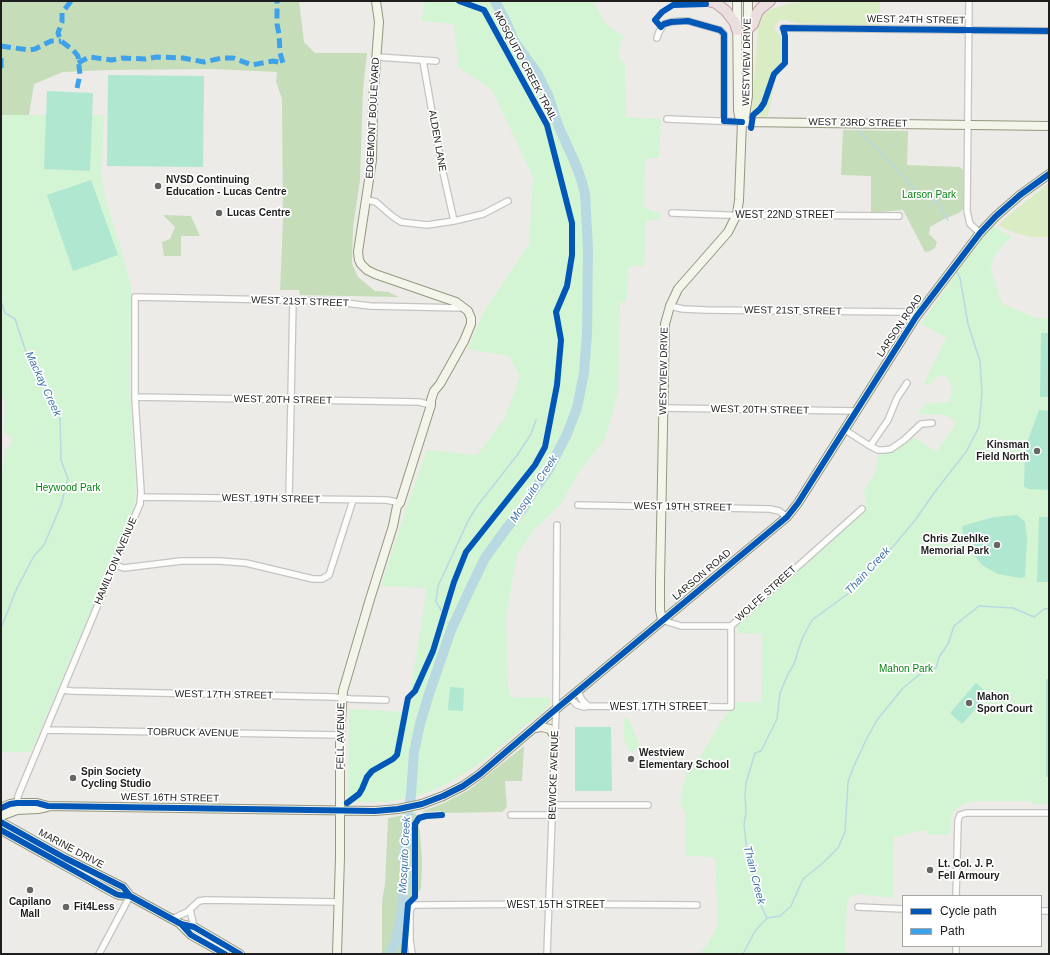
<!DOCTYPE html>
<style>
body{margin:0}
#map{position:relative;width:1050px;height:955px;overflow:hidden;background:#edebe7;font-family:Arial,sans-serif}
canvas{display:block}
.frame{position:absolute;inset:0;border:2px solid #1e1e1e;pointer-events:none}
.legend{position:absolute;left:902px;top:895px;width:140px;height:52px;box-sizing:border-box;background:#fff;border:1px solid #a5a5a5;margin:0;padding:5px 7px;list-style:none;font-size:12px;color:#1e1e1e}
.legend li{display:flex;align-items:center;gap:8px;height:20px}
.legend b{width:20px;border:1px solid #a5a5a5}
</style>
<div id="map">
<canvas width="1050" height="955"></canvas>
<div class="frame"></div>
<ul class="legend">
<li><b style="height:5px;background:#0057b8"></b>Cycle path</li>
<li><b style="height:5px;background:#3da2ea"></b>Path</li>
</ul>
</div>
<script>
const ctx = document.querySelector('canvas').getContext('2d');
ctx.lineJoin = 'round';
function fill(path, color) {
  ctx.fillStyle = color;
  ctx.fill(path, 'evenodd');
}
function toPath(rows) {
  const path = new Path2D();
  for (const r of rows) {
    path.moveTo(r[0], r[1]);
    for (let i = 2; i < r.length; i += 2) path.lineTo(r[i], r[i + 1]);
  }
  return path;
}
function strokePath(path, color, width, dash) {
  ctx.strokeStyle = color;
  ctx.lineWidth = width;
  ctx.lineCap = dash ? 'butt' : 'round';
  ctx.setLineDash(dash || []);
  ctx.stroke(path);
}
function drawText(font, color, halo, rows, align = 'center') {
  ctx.font = font + ' Arial,sans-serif';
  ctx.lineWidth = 3.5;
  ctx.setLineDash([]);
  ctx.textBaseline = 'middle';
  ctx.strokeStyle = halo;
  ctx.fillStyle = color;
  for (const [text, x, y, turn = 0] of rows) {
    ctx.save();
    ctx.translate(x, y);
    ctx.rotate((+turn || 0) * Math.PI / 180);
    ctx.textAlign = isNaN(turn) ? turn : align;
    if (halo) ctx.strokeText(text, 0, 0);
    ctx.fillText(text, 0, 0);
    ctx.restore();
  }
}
fill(toPath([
 [810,1,880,1,880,26,796,23,784,20,779,21,776,25,775,29,778,33,781,36,783,53,782,60,776,77,768,116,759,116,752,111,758,27,762,15,771,9,791,3],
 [1049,183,1049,237,1030,237,1019,234,1005,229,998,225,1010,214]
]), '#d9ecc4');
fill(toPath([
 [1,1,299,1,304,42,315,53,367,53,363,90,360,180,353,227,352,264,358,277,375,291,388,292,399,297,300,295,299,290,280,290,283,222,282,99,276,81,277,72,214,69,108,70,63,72,34,84,1,287],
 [843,130,908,131,907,165,960,167,963,170,963,209,959,213,944,219,930,227,929,234,937,242,935,248,930,251,925,252,903,210,871,213,871,176,841,175],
 [163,215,191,216,200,236,181,236,181,256,164,256,162,242,170,239,175,227],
 [524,746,522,781,505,781,507,807,502,812,443,813,441,811,421,812,444,803,469,790],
 [416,813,420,832,422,863,421,888,417,895,411,896,411,898,406,904,405,935,402,954,382,954,382,901,385,884,388,818]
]), '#c6ddba');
fill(toPath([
 [425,1,593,1,606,24,624,37,619,44,619,59,625,63,626,117,661,119,659,158,645,159,644,207,661,214,660,219,646,221,644,266,629,266,626,302,620,303,618,393,605,439,578,473,561,504,534,530,517,555,506,616,508,686,511,698,550,697,550,703,548,707,479,764,444,786,417,796,388,802,348,802,349,709,407,712,425,601,426,588,381,586,406,509,427,450,477,455,505,418,520,376,509,356,468,349,484,311,529,244,533,177,492,90,458,67,454,24,421,21],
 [1,115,104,115,102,165,101,172,102,179,105,197,123,256,131,286,130,392,136,495,134,508,115,554,31,752,1,752,1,478,6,448,11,446,12,438,4,432,5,402,3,402,3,395,1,395],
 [992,227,995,227,1012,237,1006,242,995,255,993,260,991,269,1000,299,1003,304,1037,318,1049,318,1049,804,1034,804,1030,801,974,801,961,805,952,813,951,819,950,835,927,835,927,831,919,831,901,836,894,837,893,898,856,894,850,897,847,901,845,954,699,954,707,945,718,925,715,858,685,855,685,812,682,808,680,802,686,774,692,764,702,754,722,720,736,702,761,702,762,634,738,633,737,624,866,509,866,497,863,493,876,471,878,455,894,451,914,437,936,452,957,422,945,415,918,414,925,404,949,402,952,392,949,379,943,375,936,378,928,386,924,384,946,337,921,324,981,238],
 [624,718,628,718,641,748,630,752,626,742,624,743]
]), '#d3f5d4');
fill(toPath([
 [108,75,204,76,203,167,107,166],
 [47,91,93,93,90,171,44,169],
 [91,180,118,255,73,271,47,195],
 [1041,333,1049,333,1049,397,1040,397],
 [1039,410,1049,411,1049,490,1028,489,1024,486,1025,448],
 [1017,515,1025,522,1027,539,1025,577,1020,578,998,574,982,565,969,549,963,536,962,526,994,517],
 [1039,517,1049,517,1049,582,1037,582],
 [1046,679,1049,679,1049,777,1046,777],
 [976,683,989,694,962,724,950,713],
 [450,687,464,688,463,711,448,710],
 [575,727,611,727,612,791,575,791]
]), '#afe7d0');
strokePath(toPath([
 [858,131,876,147,916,191,938,203,948,220],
 [1,301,5,313,15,319,26,352,35,372,47,390,60,416,61,460,68,479,61,505,44,545,34,556,17,588,1,628],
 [441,610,436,602,438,586,469,519,478,505,518,454,531,434,536,420],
 [448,623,451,630],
 [767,918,759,901,747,851,744,825,746,812,745,796,746,783,755,753,761,751,777,719,780,693,788,674,794,664,802,639,812,620,849,593,881,561,916,519,934,493,966,452,979,427,982,392,980,361,968,324,960,278,957,272],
 [767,918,780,916,791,906,803,879,823,863,838,848,845,832,848,782,853,768,866,740,877,720,903,688,920,674,936,668,939,657,948,644,954,626,979,606,1013,608,1034,617,1044,609,1049,609],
 [743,954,755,931,767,918]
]), '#b8d9e2', 1.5);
strokePath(toPath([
 [390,954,396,941,403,905,406,827,411,795,414,752,420,724,429,694,451,630,470,589,485,558,506,529,524,507,532,493,549,469,567,434,577,408,584,373,587,334,588,249,585,194,582,182,576,165,558,125,548,95,537,73,514,41,506,22,495,1]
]), '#b8d9e2', 10);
const street = toPath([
 [969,1,967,211,970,224,980,233],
 [783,28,1049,31],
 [657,38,659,32,664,24,671,22,680,21,688,21,720,30,724,34,724,121],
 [377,57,436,61],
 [423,61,441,163,454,221],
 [667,119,742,122],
 [367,200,376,202,392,216,401,222,427,225,454,221,483,214,508,201],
 [672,213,726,215,899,216],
 [670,306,683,309,706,310,905,312,916,317],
 [135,397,419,402,431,405],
 [663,408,857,411],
 [845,430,870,446,878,450,884,450,891,449,904,440,921,424,932,423],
 [870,446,888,420,897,398,907,383],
 [141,497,387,500,400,503],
 [289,499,293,300],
 [578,505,770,509,779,511,787,517],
 [115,565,124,568,181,561,219,561,246,563,313,579,322,579,329,575,353,500],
 [662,620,681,626,731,626],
 [63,690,72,691,334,697,351,699,386,700],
 [578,692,582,700,588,706],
 [570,698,577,705,584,707,588,706,731,707,731,626,862,509],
 [46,730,340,735],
 [553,805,648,805],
 [17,806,18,796,140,504,141,492,135,397,135,297,328,301,370,306,463,308],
 [511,815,552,815],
 [956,896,958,820,960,815,966,813,1049,813],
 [858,907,903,909],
 [190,910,194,927],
 [1041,911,1049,911],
 [172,919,187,912,199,901,205,900,339,902],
 [99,954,130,896],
 [412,954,410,940,410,911,413,905,558,904,697,905],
 [547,954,556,709,557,525],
 [956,954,956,946]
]);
const secondary = toPath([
 [737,1,738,110,739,116,742,122],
 [742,122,1049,126],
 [662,620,660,610,660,581,665,324,670,306,678,289,728,232,737,214,739,200,742,122,745,116,748,96,748,1],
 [535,728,542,727,550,729,555,737],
 [1,808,10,804,17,803,37,803,48,806,375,811,398,809,422,804,443,796,463,786,480,774,549,715,787,517,798,503,916,317,980,233,996,216,1020,195,1049,174],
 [1,816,17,810,38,809,47,807],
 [1,822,65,858,123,887,130,896,181,924,194,927,240,954],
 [1,830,116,894,119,895,130,896],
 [181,925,191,935,225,954],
 [337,954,340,857,340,735,343,691,370,599,393,526,397,506,400,503,431,405,431,400,434,391,440,384,464,341,471,324,471,318,468,311,456,302,375,274,367,270,361,264,359,260,358,252,372,160,373,101,379,22,376,1]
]);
const highway = toPath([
 [708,1,716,3,726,11,735,23,737,30],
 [749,28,753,24,757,13,761,8,770,1]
]);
strokePath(street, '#c5c4c3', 8);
strokePath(secondary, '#95977e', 10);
strokePath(highway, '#c49ca7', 12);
strokePath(street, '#fcfcfb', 5.5);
strokePath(secondary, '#f3f4ea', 8);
strokePath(highway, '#eadedf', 10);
strokePath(toPath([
 [71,1,62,13,62,22,58,33,61,41,73,50,78,56,80,75,77,88],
 [1,46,29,50,35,49,51,41,61,41],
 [1,58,1,69],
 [78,63,89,57,112,60,122,58,145,59,156,57,183,58,204,62,222,58,233,58,252,65,273,61,283,63,280,53,279,34,277,24,277,1]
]), '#3da2ea', 5, [10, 5]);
strokePath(toPath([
 [706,4,673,5,662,12,655,20,661,27,664,24,671,22,688,21,720,30,724,34,724,121,742,122],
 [751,128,753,115,760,109,764,103,774,74,785,63,785,36,783,28,1049,31],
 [347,803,359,794,362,789,367,777,372,771,393,759,397,755,408,698,415,691,433,651,454,582,466,552,535,465,545,447,557,385,561,340,556,312,567,286,572,255,572,223,547,125,484,10,459,1],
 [1,808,10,804,17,803,37,803,48,806,375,811,398,809,422,804,443,796,463,786,480,774,549,715,787,517,798,503,916,317,980,233,996,216,1020,195,1049,174],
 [1,822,65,858,123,887,130,896,181,924,194,927,240,954],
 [1,830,116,894,119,895,130,896],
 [181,924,191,935,225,954],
 [404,954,408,904,415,897,415,824,419,818,426,816,442,815]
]), '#0057b8', 6);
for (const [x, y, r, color] of [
 [158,186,4,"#666664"],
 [219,213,4,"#666664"],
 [1037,451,4,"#666664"],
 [997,545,4,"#666664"],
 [969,703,4,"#666664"],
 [631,759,4,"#666664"],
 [73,778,4,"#666664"],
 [930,870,4,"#666664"],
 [30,890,4,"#666664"],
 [66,907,4,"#666664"]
]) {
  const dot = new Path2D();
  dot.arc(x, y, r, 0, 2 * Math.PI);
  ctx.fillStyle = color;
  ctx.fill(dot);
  strokePath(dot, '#fff', 1.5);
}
drawText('10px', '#1e1e1e', '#fff', [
 ["WEST 24TH STREET",916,20,1],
 ["WESTVIEW DRIVE",747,62,-89],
 ["MOSQUITO CREEK TRAIL",525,66,62],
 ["EDGEMONT BOULEVARD",373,118,-87],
 ["WEST 23RD STREET",858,123,1],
 ["ALDEN LANE",437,141,80],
 ["WEST 22ND STREET",785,215],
 ["WEST 21ST STREET",300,302,2],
 ["WEST 21ST STREET",793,311,1],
 ["LARSON ROAD",900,326,-56],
 ["WESTVIEW DRIVE",664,371,-89],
 ["WEST 20TH STREET",283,400,1],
 ["WEST 20TH STREET",760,410,1],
 ["WEST 19TH STREET",271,499,1],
 ["WEST 19TH STREET",683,507,1],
 ["HAMILTON AVENUE",116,561,-67],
 ["LARSON ROAD",702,575,-40],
 ["WOLFE STREET",766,594,-42],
 ["WEST 17TH STREET",224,695,1],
 ["WEST 17TH STREET",659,707],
 ["TOBRUCK AVENUE",193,733,1],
 ["FELL AVENUE",341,736,-89],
 ["BEWICKE AVENUE",554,775,-88],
 ["WEST 16TH STREET",170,798,1],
 ["MARINE DRIVE",71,849,28],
 ["WEST 15TH STREET",556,905]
]);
drawText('bold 10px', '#1e1e1e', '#fff', [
 ["NVSD Continuing",166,180],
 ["Education - Lucas Centre",166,192],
 ["Lucas Centre",227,213],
 ["Kinsman",1029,445,"right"],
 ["Field North",1029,457,"right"],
 ["Chris Zuehlke",989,539,"right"],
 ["Memorial Park",989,551,"right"],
 ["Mahon",977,697],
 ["Sport Court",977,709],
 ["Westview",639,753],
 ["Elementary School",639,765],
 ["Spin Society",81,772],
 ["Cycling Studio",81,784],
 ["Lt. Col. J. P.",938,864],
 ["Fell Armoury",938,876],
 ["Capilano",30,902,"center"],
 ["Mall",30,914,"center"],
 ["Fit4Less",74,907]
], 'left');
drawText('10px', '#058412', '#fff', [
 ["Larson Park",929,195],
 ["Heywood Park",68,488],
 ["Mahon Park",906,669]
]);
drawText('italic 11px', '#4275ac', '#fff', [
 ["Mackay Creek",43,384,65],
 ["Mosquito Creek",534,489,-57],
 ["Thain Creek",868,571,-47],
 ["Mosquito Creek",405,855,-87],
 ["Thain Creek",754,875,76]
]);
</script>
